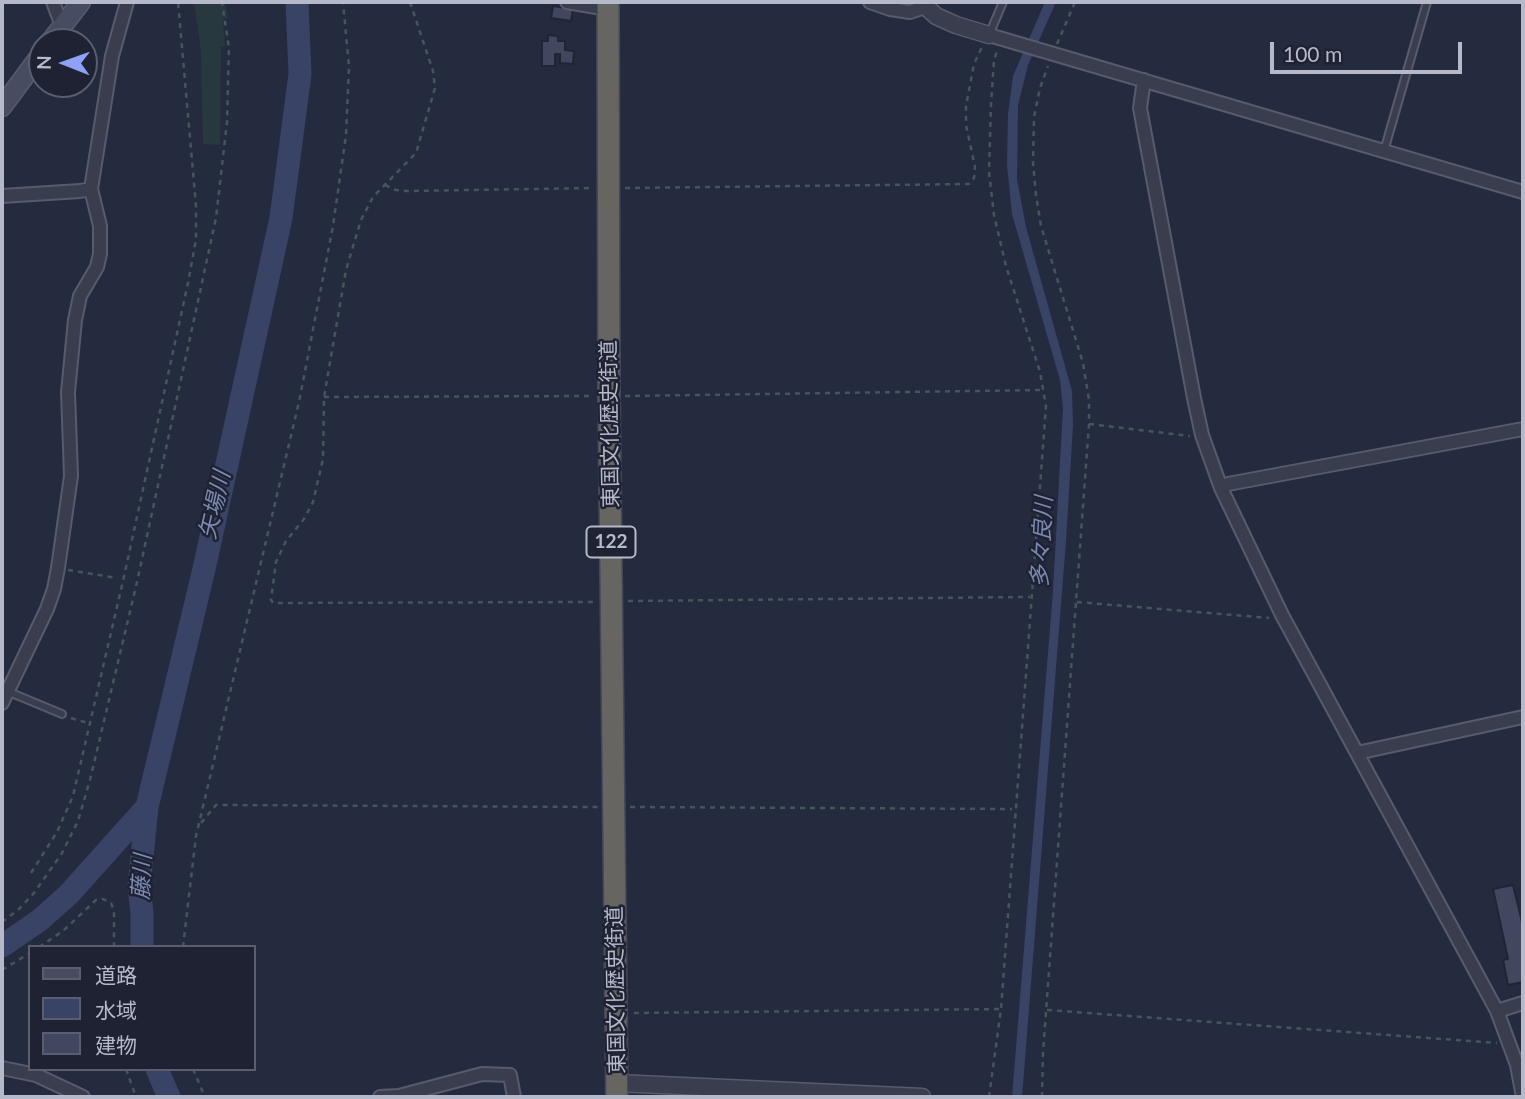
<!DOCTYPE html>
<meta charset="utf-8">
<style>
body{margin:0}
#map{position:relative;width:1525px;height:1099px;overflow:hidden;background:#252b3e;font-family:Lato,"Noto Sans JP",sans-serif}
canvas{display:block}
.frame{position:absolute;inset:0;border:4px solid #b5b9c9;pointer-events:none}
.legend{position:absolute;left:28px;top:945px;width:228px;height:126px;box-sizing:border-box;background:#1e2233;border:2px solid #5a5e6f;margin:0;padding:9px 12px;list-style:none;font-size:21px;color:#b5b9c9}
.legend li{display:flex;align-items:center;gap:14px;height:35px}
.legend b{width:35px;border:2px solid #5a5e6f}
.north{position:absolute;left:28px;top:28px;width:70px;height:70px;box-sizing:border-box;background:#1e2233;border:2px solid #5a5e6f;border-radius:50%;rotate:271deg;font-size:19px;font-weight:700;line-height:28px;text-align:center;color:#b5b9c9}
.north::after{content:'';display:block;margin:auto;width:24px;height:32px;background:#8ca1f7;clip-path:polygon(50% 0,100% 100%,50% 72%,0 100%)}
.scale{position:absolute;left:1270px;top:42px;width:192px;height:32px;box-sizing:border-box;border:4px solid #b5b9c9;border-top:0;padding-left:9px;font-size:21px;line-height:24px;white-space:nowrap;color:#b5b9c9;-webkit-text-stroke:5px #1e2233;paint-order:stroke}
</style>
<div id="map">
<canvas width="1525" height="1099"></canvas>
<div class="frame"></div>
<ul class="legend">
<li><b style="height:9px;background:#474c61"></b>道路</li>
<li><b style="height:19px;background:#394365"></b>水域</li>
<li><b style="height:19px;background:#41475e"></b>建物</li>
</ul>
<div class="north">N</div>
<div class="scale">100 m</div>
</div>
<script>
const ctx = document.querySelector('canvas').getContext('2d');
ctx.lineJoin = 'round';
function fill(path, color) {
  ctx.fillStyle = color;
  ctx.fill(path, 'evenodd');
}
function toPath(rows) {
  const path = new Path2D();
  for (const r of rows) {
    path.moveTo(r[0], r[1]);
    for (let i = 2; i < r.length; i += 2) path.lineTo(r[i], r[i + 1]);
  }
  return path;
}
function strokePath(path, color, width, dash) {
  ctx.strokeStyle = color;
  ctx.lineWidth = width;
  ctx.lineCap = dash ? 'butt' : 'round';
  ctx.setLineDash(dash || []);
  ctx.stroke(path);
}
function drawText(font, color, halo, rows, align = 'center') {
  ctx.font = font + ' Lato,"Noto Sans JP",sans-serif';
  ctx.lineWidth = 5;
  ctx.setLineDash([]);
  ctx.textBaseline = 'middle';
  ctx.strokeStyle = halo;
  ctx.fillStyle = color;
  for (const [text, x, y, turn = 0] of rows) {
    ctx.save();
    ctx.translate(x, y);
    ctx.rotate((+turn || 0) * Math.PI / 180);
    ctx.textAlign = isNaN(turn) ? turn : align;
    if (halo) ctx.strokeText(text, 0, 0);
    ctx.fillText(text, 0, 0);
    ctx.restore();
  }
}
fill(toPath([
 [194,2,225,2,228,18,223,19,225,46,221,47,220,145,203,144,201,51]
]), '#27383f');
fill(toPath([
 [1045,2,1056,2,1028,65,1018,105,1017,179,1026,227,1072,391,1073,425,1066,541,1022,1097,1012,1097,1053,591,1063,408,1060,380,1012,214,1007,165,1008,114,1013,76]
]), '#394365');
strokePath(toPath([
 [2,946,40,920,69,894,147,807,204,569,281,218,300,74,297,2],
 [142,947,142,913,139,886,147,807],
 [157,1069,169,1097]
]), '#394365', 23);
const building = toPath([
 [553,6,573,9,571,21,551,18,553,6],
 [548,35,558,36,558,41,565,41,565,50,574,51,573,64,560,63,560,54,555,54,555,66,542,66,542,41,548,41,548,35],
 [1513,885,1523,926,1523,982,1508,985,1503,960,1508,959,1493,889,1513,885]
]);
fill(building, '#41475e');
strokePath(building, '#202435', 2);
const service = toPath([
 [989,35,1003,2],
 [1384,151,1427,2],
 [9,692,62,714]
]);
const minor = toPath([
 [53,2,62,26],
 [567,2,608,9],
 [870,2,890,9,910,12,925,7],
 [989,35,1523,192],
 [1144,80,1140,108,1194,398,1202,435,1221,488,1282,615,1497,1011,1517,1065,1523,1097],
 [2,196,80,191,91,189],
 [1221,488,1228,484,1523,429],
 [2,703,47,609,54,589,58,568,71,476,68,392,75,320,80,296,97,267,100,254,100,226,91,189,112,56,127,2],
 [1357,753,1523,717],
 [1497,1011,1523,1003],
 [2,1068,36,1075,83,1097],
 [380,1097,399,1096,482,1074,510,1075,514,1097]
]);
const tertiary = toPath([
 [921,2,936,16,956,25,989,35],
 [617,1083,922,1097]
]);
const secondary = toPath([
 [50,42,81,2],
 [2,107,42,53]
]);
const trunk = toPath([
 [608,2,609,396,617,1097]
]);
strokePath(service, '#575b6c', 10);
strokePath(minor, '#575b6c', 16);
strokePath(tertiary, '#575b6c', 19);
strokePath(secondary, '#575b6c', 21);
strokePath(trunk, '#444859', 24);
strokePath(toPath([
 [410,2,433,71,435,88,416,153,373,197,361,220,354,243,346,270,324,397,323,459,313,502,304,519,286,541,276,562,271,600,273,603,597,602],
 [1057,44,1075,2],
 [385,185,396,190,407,191,594,188],
 [625,188,969,184,974,178,975,167,966,125,966,106,974,64,982,47],
 [625,396,1042,390],
 [324,397,594,396],
 [1089,424,1190,436],
 [68,570,117,578],
 [628,601,1030,597],
 [1077,602,1269,618],
 [71,718,91,724],
 [630,807,1012,809],
 [201,823,216,805,599,807],
 [31,873,57,832,73,796,123,581,188,283,196,239,196,206,178,2],
 [2,922,19,909,34,893,62,853,78,821,90,780,137,582,216,218,227,122,229,48,222,2],
 [39,947,63,931,96,900,103,899,111,903,114,911,114,947],
 [183,947,196,836,299,402,333,226,346,135,349,67,343,2],
 [2,970,30,953],
 [1047,1010,1497,1043],
 [634,1013,1001,1009],
 [126,1069,136,1097],
 [193,1069,205,1097],
 [989,1097,1001,1009,1046,406,1040,372,1006,266,994,215,989,172,991,104,994,60,997,51],
 [1042,1097,1043,1053,1089,424,1089,400,1083,363,1041,226,1036,195,1033,163,1034,117,1040,88,1048,66]
]), '#45555c', 2.5, [5, 5]);
strokePath(service, '#393d4e', 6);
strokePath(minor, '#393d4e', 12);
strokePath(tertiary, '#393d4e', 16);
strokePath(secondary, '#474c61', 18);
strokePath(trunk, '#666562', 21);
for (const [x, y, w] of [
 [611,542,49]
]) {
  const box = new Path2D();
  box.roundRect(x - w / 2, y - 15.5, w, 31, 5);
  ctx.fillStyle = '#1e2233';
  ctx.fill(box);
  strokePath(box, '#b5b9c9', 2);
}
drawText('bold 19px', '#b5b9c9', null, [
 ["122",611,542]
]);
drawText('21px', '#b5b9c9', '#1e2233', [
 ["東国文化歴史街道",610,424,-91],
 ["東国文化歴史街道",616,990,-91]
]);
drawText('italic 23px', '#7c89b1', '#1e2233', [
 ["矢場川",215,505,-77],
 ["多々良川",1042,542,-87],
 ["藤川",142,877,-87]
]);
</script>
